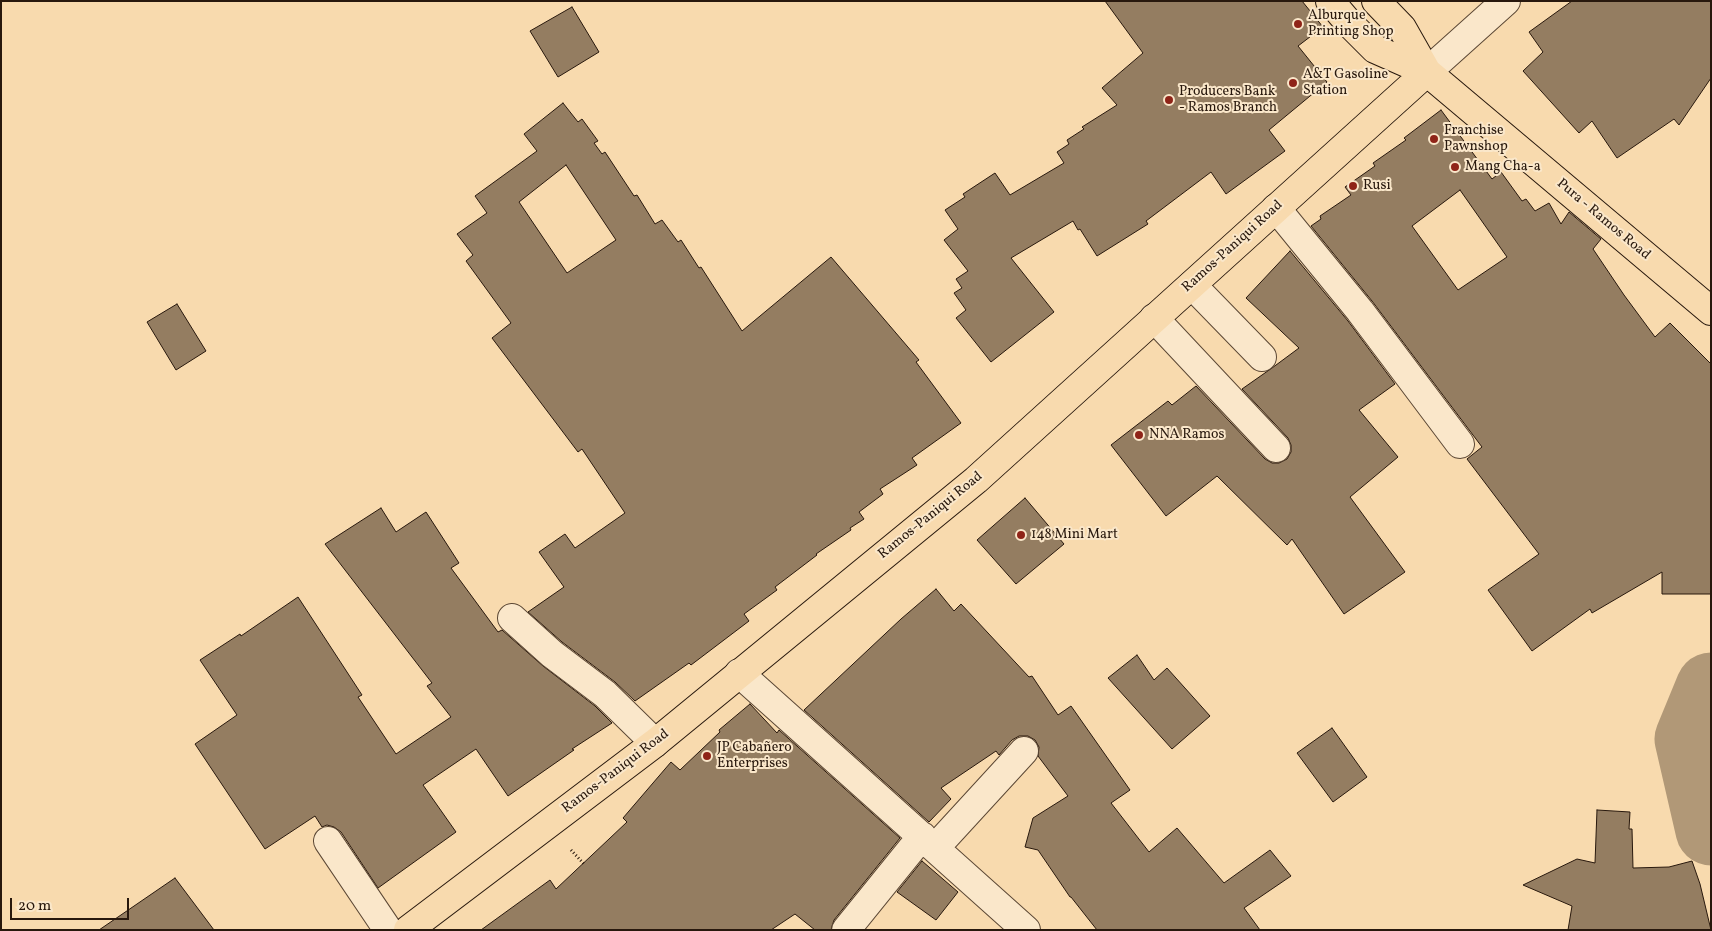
<!DOCTYPE html>
<meta charset="utf-8">
<style>
body{margin:0}
#map{position:relative;width:1712px;height:931px;overflow:hidden;background:#f8daae;font-family:Vollkorn,serif}
canvas{display:block}
.frame{position:absolute;inset:0;border:2px solid #28180d;pointer-events:none}
.scale{position:absolute;left:10px;top:898px;width:119px;height:22px;box-sizing:border-box;border:2px solid #28180d;border-top:0;padding-left:6px;font-size:15px;line-height:18px;white-space:nowrap;color:#28180d;-webkit-text-stroke:4px #fae7ca;paint-order:stroke}
</style>
<div id="map">
<canvas width="1712" height="931"></canvas>
<div class="frame"></div>
<div class="scale">20 m</div>
</div>
<script>
const ctx = document.querySelector('canvas').getContext('2d');
ctx.lineJoin = 'round';
function toPath(rows) {
  const path = new Path2D();
  for (const r of rows) {
    path.moveTo(r[0], r[1]);
    for (let i = 2; i < r.length; i += 2) path.lineTo(r[i], r[i + 1]);
  }
  return path;
}
function strokePath(path, color, width, dash) {
  ctx.strokeStyle = color;
  ctx.lineWidth = width;
  ctx.lineCap = dash ? 'butt' : 'round';
  ctx.setLineDash(dash || []);
  ctx.stroke(path);
}
function fill(path, color) {
  ctx.fillStyle = color;
  ctx.fill(path, 'evenodd');
}
function drawText(font, color, halo, rows, align = 'center') {
  ctx.font = font + ' Vollkorn,serif';
  ctx.lineWidth = 4;
  ctx.setLineDash([]);
  ctx.textBaseline = 'middle';
  ctx.strokeStyle = halo;
  ctx.fillStyle = color;
  for (const [text, x, y, turn = 0] of rows) {
    ctx.save();
    ctx.translate(x, y);
    ctx.rotate((+turn || 0) * Math.PI / 180);
    ctx.textAlign = isNaN(turn) ? turn : align;
    if (halo) ctx.strokeText(text, 0, 0);
    ctx.fillText(text, 0, 0);
    ctx.restore();
  }
}
strokePath(toPath([
 [1711,688,1690,739,1711,830]
]), '#b19877', 71);
const building = toPath([
 [1105,1,1302,1,1323,27,1298,46,1327,82,1269,130,1285,151,1226,194,1211,172,1146,221,1148,224,1097,256,1080,229,1078,230,1073,221,1011,258,1054,312,991,362,956,318,966,310,954,293,962,288,956,279,968,271,944,240,958,229,945,210,965,197,963,194,995,173,1010,195,1064,163,1057,152,1069,144,1067,140,1084,129,1082,127,1117,105,1102,88,1143,53,1105,1],
 [1572,1,1711,1,1711,78,1679,125,1674,119,1617,158,1592,121,1579,133,1523,71,1543,52,1529,32,1572,1],
 [572,7,599,52,558,77,530,31,572,7],
 [563,103,578,122,582,119,598,141,594,143,602,154,605,152,634,196,637,195,655,224,662,220,678,242,681,240,699,268,701,267,742,331,831,257,919,360,916,362,961,423,912,458,917,465,880,489,883,494,859,512,864,519,850,528,851,530,816,554,817,555,775,587,777,590,744,614,749,621,691,665,689,663,635,701,615,682,562,642,528,612,564,587,539,552,565,534,575,548,625,513,582,449,578,452,492,338,511,323,466,261,473,255,457,234,487,213,475,196,537,151,524,134,563,103],
 [566,165,616,240,567,273,519,202,566,165],
 [1441,110,1492,179,1501,172,1522,201,1526,199,1535,211,1549,203,1561,224,1569,212,1601,239,1593,249,1624,295,1655,337,1670,323,1711,364,1711,594,1662,594,1662,572,1592,613,1590,609,1532,651,1488,590,1539,554,1467,459,1482,447,1372,301,1311,226,1321,219,1320,216,1351,195,1345,187,1375,166,1373,163,1406,140,1404,138,1441,110],
 [1460,190,1507,257,1458,290,1412,226,1460,190],
 [1290,251,1348,321,1395,384,1359,410,1398,457,1350,497,1405,572,1344,614,1292,539,1287,545,1217,476,1166,516,1111,445,1168,401,1172,405,1196,386,1265,459,1272,463,1279,463,1287,459,1291,452,1291,445,1288,438,1242,389,1272,368,1299,348,1246,298,1290,251],
 [177,304,206,351,176,370,147,322,177,304],
 [1025,498,1064,544,1016,584,977,540,1025,498],
 [381,508,396,532,426,512,459,563,451,568,498,632,502,630,543,666,595,706,612,723,572,749,574,750,508,796,476,749,423,785,456,832,378,888,341,832,334,827,327,825,322,827,315,816,265,849,195,744,237,715,200,660,240,634,241,636,298,597,362,695,358,697,396,754,451,717,427,686,432,683,325,544,381,508],
 [936,589,954,611,961,604,1029,677,1032,676,1058,715,1071,706,1130,790,1111,803,1149,852,1177,828,1224,883,1270,850,1291,876,1244,908,1260,930,1097,930,1071,897,1070,897,1038,850,1025,847,1033,818,1068,796,1038,756,1039,747,1035,740,1028,736,1019,736,1012,740,999,755,996,751,941,788,951,799,929,822,804,710,901,619,936,589],
 [1137,655,1154,680,1167,668,1210,716,1172,749,1108,678,1137,655],
 [750,704,777,733,779,730,900,838,834,920,831,930,815,930,795,914,771,930,481,930,550,880,556,889,627,822,623,818,671,762,680,770,720,732,719,730,750,704],
 [1332,728,1367,777,1333,802,1297,753,1332,728],
 [1597,810,1630,812,1629,829,1632,829,1633,868,1669,867,1692,861,1700,884,1711,930,1568,930,1572,906,1523,885,1577,859,1595,863,1597,810],
 [922,861,958,892,936,920,897,892,922,861],
 [175,878,214,930,99,930,175,878]
]);
fill(building, '#947d61');
strokePath(building, '#28180d', 1);
const minor = toPath([
 [1427,72,1506,1],
 [1276,208,1360,311,1460,444],
 [1192,285,1262,357],
 [1154,318,1276,448],
 [512,618,552,654,605,694,655,743],
 [739,673,1026,930],
 [328,841,388,930],
 [935,848,1024,751],
 [846,930,922,836]
]);
const major = toPath([
 [1330,1,1348,22,1375,49,1427,72,1711,311],
 [1376,1,1402,28,1427,72],
 [408,930,655,743,976,480,1427,72]
]);
strokePath(minor, '#5c4835', 30);
strokePath(major, '#28180d', 30);
strokePath(toPath([
 [571,850,584,864]
]), '#28180d', 3, [1, 2.5]);
strokePath(minor, '#fae7ca', 28);
strokePath(major, '#f8daae', 28);
for (const [x, y, r, color] of [
 [1298,24,5,"#8f2418"],
 [1293,83,5,"#8f2418"],
 [1169,100,5,"#8f2418"],
 [1434,139,5,"#8f2418"],
 [1455,167,5,"#8f2418"],
 [1353,186,5,"#8f2418"],
 [1139,435,5,"#8f2418"],
 [1021,535,5,"#8f2418"],
 [707,756,5,"#8f2418"]
]) {
  const dot = new Path2D();
  dot.arc(x, y, r, 0, 2 * Math.PI);
  ctx.fillStyle = color;
  ctx.fill(dot);
  strokePath(dot, '#fae7ca', 2);
}
drawText('14px', '#28180d', '#fae7ca', [
 ["Alburque",1308,16],
 ["Printing Shop",1308,32],
 ["A&T Gasoline",1303,75],
 ["Station",1303,91],
 ["Producers Bank",1179,92],
 ["- Ramos Branch",1179,108],
 ["Franchise",1444,131],
 ["Pawnshop",1444,147],
 ["Mang Cha-a",1465,167],
 ["Rusi",1363,186],
 ["NNA Ramos",1149,435],
 ["148 Mini Mart",1031,535],
 ["JP Cabañero",717,748],
 ["Enterprises",717,764]
], 'left');
drawText('14px', '#28180d', '#fae7ca', [
 ["Pura - Ramos Road",1603,220,40],
 ["Ramos-Paniqui Road",1233,247,-42],
 ["Ramos-Paniqui Road",931,516,-39],
 ["Ramos-Paniqui Road",616,772,-37]
]);
</script>
